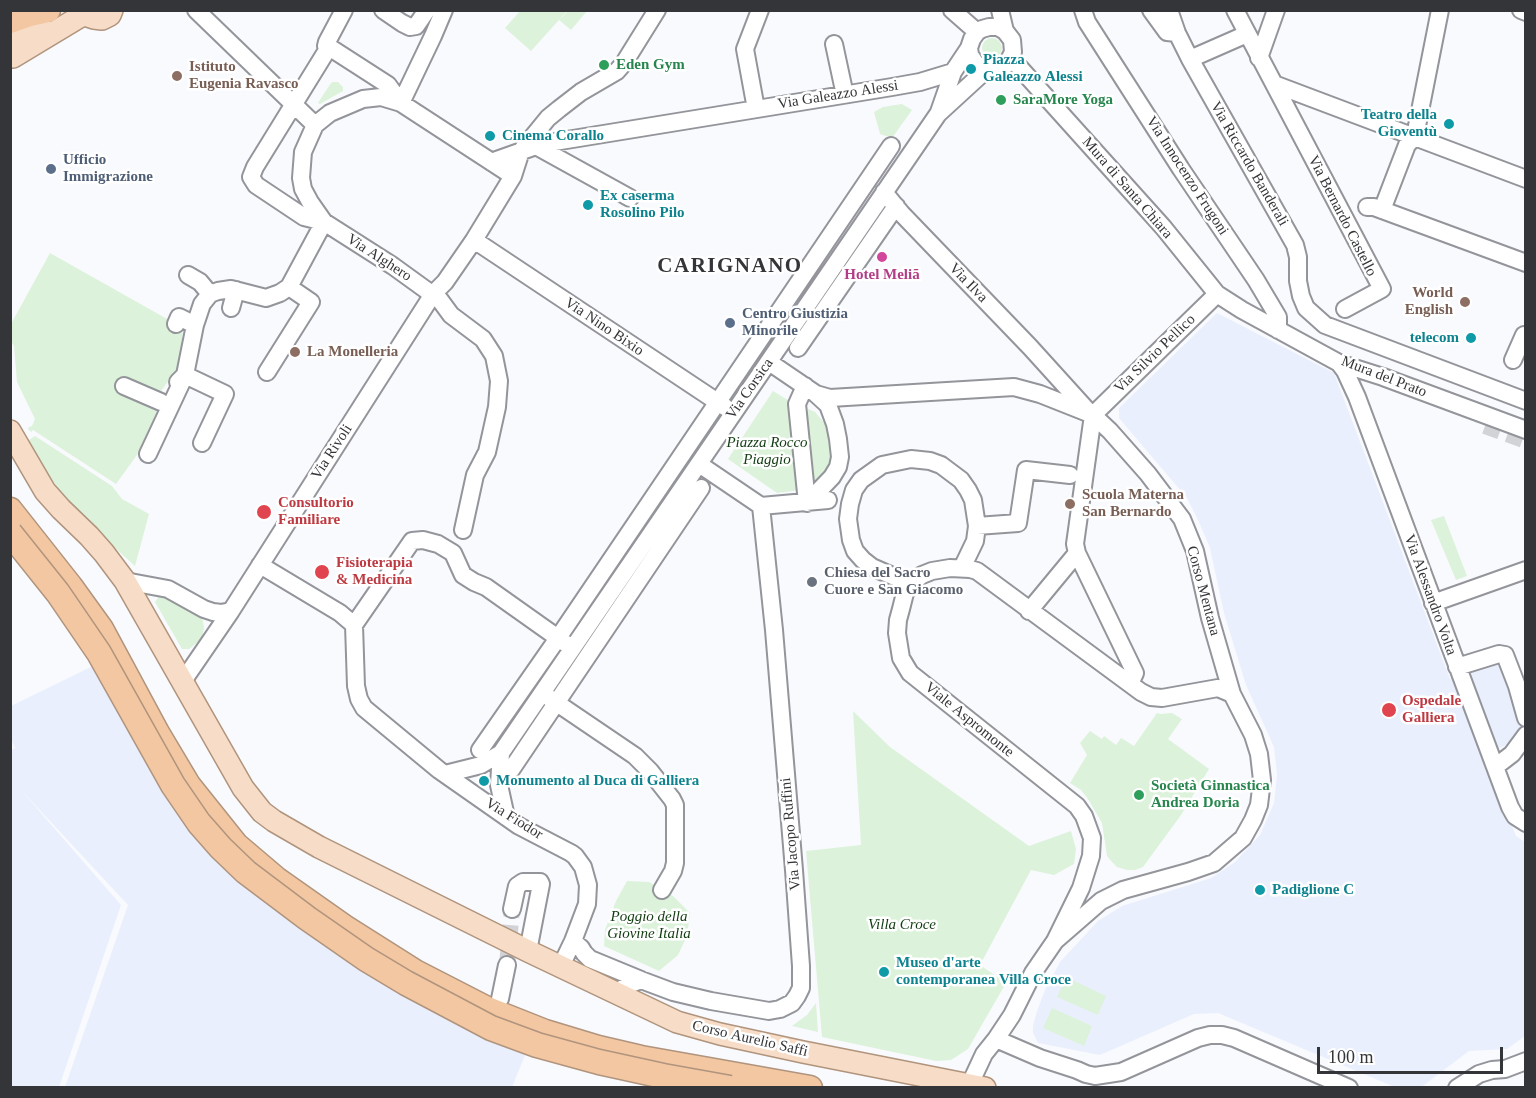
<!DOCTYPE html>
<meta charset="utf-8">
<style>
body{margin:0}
#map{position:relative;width:1536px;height:1098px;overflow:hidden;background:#f9fafe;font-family:Georgia,serif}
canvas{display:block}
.frame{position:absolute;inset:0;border:12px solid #343538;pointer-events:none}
.scale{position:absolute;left:1317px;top:1047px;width:186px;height:27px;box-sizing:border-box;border:3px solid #343538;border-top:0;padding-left:8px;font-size:18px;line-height:21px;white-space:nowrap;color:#343538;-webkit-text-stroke:4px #fff;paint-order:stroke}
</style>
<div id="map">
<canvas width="1536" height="1098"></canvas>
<div class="frame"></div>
<div class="scale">100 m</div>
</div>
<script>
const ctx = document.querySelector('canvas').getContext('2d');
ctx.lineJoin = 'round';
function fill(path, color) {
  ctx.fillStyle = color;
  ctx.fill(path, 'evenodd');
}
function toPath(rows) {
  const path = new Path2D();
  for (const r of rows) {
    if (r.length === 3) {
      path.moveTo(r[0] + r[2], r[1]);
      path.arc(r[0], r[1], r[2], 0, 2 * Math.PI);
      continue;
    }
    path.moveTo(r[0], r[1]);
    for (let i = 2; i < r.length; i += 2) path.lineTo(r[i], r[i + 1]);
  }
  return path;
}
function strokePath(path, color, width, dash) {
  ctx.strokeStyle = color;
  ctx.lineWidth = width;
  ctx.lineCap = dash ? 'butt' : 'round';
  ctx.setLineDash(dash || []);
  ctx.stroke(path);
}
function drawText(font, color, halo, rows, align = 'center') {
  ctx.font = font + ' Georgia,serif';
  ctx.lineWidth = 5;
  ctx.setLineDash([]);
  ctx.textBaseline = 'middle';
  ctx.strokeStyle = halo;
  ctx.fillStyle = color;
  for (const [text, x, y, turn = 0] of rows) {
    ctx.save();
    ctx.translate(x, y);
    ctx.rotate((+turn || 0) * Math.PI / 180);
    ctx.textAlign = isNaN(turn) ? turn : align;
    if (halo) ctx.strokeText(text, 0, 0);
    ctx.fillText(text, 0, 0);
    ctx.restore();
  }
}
fill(toPath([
 [1217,313,1334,373,1450,679,1501,662,1525,722,1525,737,1483,755,1516,836,1525,842,1525,1036,1507,1049,1469,1051,1420,1088,1397,1088,1218,1013,1194,1014,1100,1055,1038,1043,1033,1033,1033,1026,1037,1011,1045,990,1060,962,1098,921,1122,906,1211,878,1235,862,1260,835,1274,803,1277,775,1274,747,1246,685,1224,613,1210,548,1198,520,1187,498,1119,418,1119,408],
 [97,664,205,837,528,1048,512,1087,65,1087,128,905,21,790,121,905,59,1087,11,1087,10,751,15,748,11,739,11,706]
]), '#eaeffd');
fill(toPath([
 [521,10,567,10,567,11,531,51,505,28],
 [568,11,587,11,571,30,559,20],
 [992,48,10],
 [333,82,338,82,343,87,343,91,320,104,318,103,331,83],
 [902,104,912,110,892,138,880,134,874,112,883,107],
 [50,253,183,328,179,366,159,394,161,402,137,455,116,484,33,430,31,432,28,429,29,427,32,426,35,419,17,382,14,346,11,341,11,324],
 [773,391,791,402,800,490,777,493,728,459],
 [808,409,815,412,827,426,832,435,833,450,831,465,827,473,812,487,804,420],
 [35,436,112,486,122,499,149,514,135,566,74,511,26,442],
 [1444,516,1467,576,1456,580,1431,520],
 [160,595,167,596,202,617,204,627,202,639,189,649,182,649,155,602],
 [853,711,890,747,1029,846,1071,831,1076,849,1074,864,1054,875,1031,870,980,965,1006,983,968,1049,951,1060,936,1061,822,1037,806,851,861,845],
 [1157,713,1160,714,1172,713,1182,719,1168,739,1209,769,1181,815,1143,867,1135,870,1127,870,1117,867,1112,862,1107,856,1102,823,1088,799,1081,790,1070,783,1087,755,1080,743,1090,731,1102,739,1104,736,1116,745,1121,738,1134,746],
 [627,881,649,882,673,896,690,913,687,936,678,955,659,971,604,946,605,930,616,901],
 [1066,977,1106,996,1098,1015,1057,997],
 [816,1003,818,1032,792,1026,807,1015],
 [1052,1008,1092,1026,1084,1046,1043,1028]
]), '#dcf2da');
strokePath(toPath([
 [1485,426,1526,441],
 [507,965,512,909]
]), '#d2d3d6', 16, [16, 8]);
const minor = toPath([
 [196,10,315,125],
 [383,10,402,23,410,27,416,26,427,10],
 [952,10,977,32],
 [1000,10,1005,31],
 [1083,10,1087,22,1181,169,1256,280,1278,317,1278,330],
 [1151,10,1167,32,1177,33],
 [1169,10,1177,33,1190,59],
 [1235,10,1382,289,1345,309],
 [1521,10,1526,12],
 [1247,34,1190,59,1295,245,1298,257,1298,281,1301,296,1306,308,1325,325,1526,401],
 [834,44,843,86],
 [329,47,326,46,327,42,344,10],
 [1011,58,1163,227,1217,294,1242,310,1339,363,1383,377,1526,430],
 [1259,58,1276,10],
 [1274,84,1526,179],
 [401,103,433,36,444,10],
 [756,109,745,49,760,10],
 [939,112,953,72,969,48,972,39,977,32,982,29,989,27,998,27,1005,31,1012,40,1013,52,1007,64,1001,68,993,70,979,67,974,61,970,55,969,48],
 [536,146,630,198],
 [491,162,536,146,548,143,892,87,920,82,953,72],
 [884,192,902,214,1030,347,1088,411],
 [1367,207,1374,207,1526,263],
 [1382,210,1407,145,1415,136,1440,10],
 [324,222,304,217,256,185,251,177,255,167,329,47,388,85,401,103],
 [474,240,725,407],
 [188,275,200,282,210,294],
 [231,308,236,290],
 [176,324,179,317,195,325],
 [798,348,896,206],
 [1513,360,1524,335],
 [769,362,816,394,830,398,1014,387,1040,394,1093,415,1110,431,1148,474,1182,519,1195,551,1210,618,1232,694,1253,735,1259,754,1262,780,1259,805,1253,820,1243,838,1214,863,1188,872,1123,890,1101,901,1055,941],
 [1339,363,1345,371,1357,397,1510,807,1515,816,1526,823],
 [267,372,311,302,289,287],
 [178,382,185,375,225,394,202,443],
 [124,386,161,402],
 [805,386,797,404,807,503],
 [1093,415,1075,544,1077,553,1135,673,1130,684],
 [1093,415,1217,294],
 [148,454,185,375,195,325,202,304,210,294,218,291,231,289,266,298,280,293,289,287,324,222],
 [699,464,761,506,828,500],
 [807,503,832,477,838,467,840,457,838,439,835,424,828,405,816,394],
 [977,526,1018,523,1026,470,1070,475],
 [463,530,475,475,487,452,497,407,499,381,494,356,483,339,451,315,440,300,393,266,324,222,310,202,303,189,301,178,303,152,315,125,330,113,363,99,381,97,401,103,513,176],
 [260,565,340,613,354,625,356,686,359,699,364,708,439,770,519,826,571,853,575,856,583,867,588,885,587,904,573,941,561,966],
 [897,578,872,567,863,560,855,551,851,540,848,519,850,504,854,490,861,480,882,465,911,459,930,461,941,465,961,480,968,490,973,500,977,526,975,541,962,568],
 [125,581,168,589,204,609,213,612,221,613,231,611],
 [1433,603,1526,570],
 [1029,611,1077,553],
 [354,625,412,541,423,540,438,544,453,553,463,575,474,582,486,587,565,643],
 [1457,667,1499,654,1505,655,1517,686,1526,718],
 [183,681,231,611,433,294,445,282,474,240,513,176,521,151,548,118,559,109,581,92,617,71,624,63,657,10],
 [548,697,635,756,650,771,672,799,675,805,675,863,673,871,662,890],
 [480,750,558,638,891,146],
 [501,753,499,785,506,817],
 [1495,767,1512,754,1526,735],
 [511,770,701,488],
 [445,774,481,765,501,753,938,114,986,70],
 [512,909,517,886,523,882,540,882,541,884,528,951],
 [573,941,581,948,584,953,590,959,641,980],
 [615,993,628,985,641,980,673,992,711,1001,769,1011,780,1009,792,1003,797,996,801,988,801,966,794,870,774,630,761,506],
 [500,999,507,965],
 [996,1039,1040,1058,1077,1070,1086,1074,1095,1076,1121,1072,1198,1038,1210,1035,1222,1035,1234,1038,1349,1088],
 [970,1084,984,1054,996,1039,1012,1015,1033,973,1055,941,1081,888,1091,856,1092,838,1084,816,1077,806,910,673,901,658,897,633,898,620,901,609,905,593,909,587,914,581,922,575,932,571,950,568,970,569,977,571,1141,692,1151,697,1162,698,1218,688,1232,694],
 [1457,1088,1479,1074,1492,1070,1505,1069,1526,1061]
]);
const major = toPath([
 [10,35,41,17],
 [13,57,81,16,85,15,94,18,102,19,110,15,112,10],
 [10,431,45,491,61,509,89,536,104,553,125,581,243,788,262,812,274,821,319,847,528,951,677,1022,720,1034,803,1052,985,1088]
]);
const highway = toPath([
 [10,21,30,14,48,10],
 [10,510,70,586,101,629,157,733,188,785,236,845,276,879,347,929,415,972,487,1009,545,1032,598,1048,641,1058,810,1088]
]);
strokePath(minor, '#93959b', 20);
strokePath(major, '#b0947d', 24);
strokePath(highway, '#b0947d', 27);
strokePath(minor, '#fff', 16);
strokePath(major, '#f7ddc7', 21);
strokePath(highway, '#f2c7a2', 24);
const highwayBridge = toPath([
 [10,533,58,593,99,653,173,785,199,823,221,848,246,872,307,918,366,959,406,983,491,1028,537,1045,599,1062,663,1076,730,1088]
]);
strokePath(highwayBridge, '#b0947d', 27, []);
strokePath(highwayBridge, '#f2c7a2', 24);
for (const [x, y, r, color] of [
 [604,65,6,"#2e9e5b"],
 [971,69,6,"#0f9aa8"],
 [177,76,6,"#8d6e63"],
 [1001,100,6,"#2e9e5b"],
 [1449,124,6,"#0f9aa8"],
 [490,136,6,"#0f9aa8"],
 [51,169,6,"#5c6f8a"],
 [588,205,6,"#0f9aa8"],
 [882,257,6,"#d1479c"],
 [1465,302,6,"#8d6e63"],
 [730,323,6,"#5c6f8a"],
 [1471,338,6,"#0f9aa8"],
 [295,352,6,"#8d6e63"],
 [1070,504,6,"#8d6e63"],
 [264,512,8,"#e0444e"],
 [322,572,8,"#e0444e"],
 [812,582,6,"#6b7280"],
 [1389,710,8,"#e0444e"],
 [484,781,6,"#0f9aa8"],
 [1139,795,6,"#2e9e5b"],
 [1260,890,6,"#0f9aa8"],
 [884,972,6,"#0f9aa8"]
]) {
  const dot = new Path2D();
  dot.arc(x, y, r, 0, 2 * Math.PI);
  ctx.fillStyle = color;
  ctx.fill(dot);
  strokePath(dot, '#fff', 2);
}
drawText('bold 15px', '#0d838f', '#fff', [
 ["Piazza",983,60],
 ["Galeazzo Alessi",983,77],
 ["Teatro della",1437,115,"right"],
 ["Gioventù",1437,132,"right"],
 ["Cinema Corallo",502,136],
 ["Ex caserma",600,196],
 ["Rosolino Pilo",600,213],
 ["telecom",1459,338,"right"],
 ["Monumento al Duca di Galliera",496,781],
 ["Padiglione C",1272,890],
 ["Museo d'arte",896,963],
 ["contemporanea Villa Croce",896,980]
], 'left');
drawText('bold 15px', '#27864d', '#fff', [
 ["Eden Gym",616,65],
 ["SaraMore Yoga",1013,100],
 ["Società Ginnastica",1151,786],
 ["Andrea Doria",1151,803]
], 'left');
drawText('bold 15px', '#785e54', '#fff', [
 ["Istituto",189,67],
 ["Eugenia Ravasco",189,84],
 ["World",1453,293,"right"],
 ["English",1453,310,"right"],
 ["La Monelleria",307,352],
 ["Scuola Materna",1082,495],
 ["San Bernardo",1082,512]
], 'left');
drawText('15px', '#343538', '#fff', [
 ["Via Galeazzo Alessi",838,95,-9],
 ["Via Riccardo Banderali",1249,164,60],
 ["Via Innocenzo Frugoni",1187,176,57],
 ["Mura di Santa Chiara",1127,188,49],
 ["Via Bernardo Castello",1342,216,63],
 ["Via Alghero",379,258,33],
 ["Via Ilva",968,283,46],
 ["Via Nino Bixio",604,327,34],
 ["Via Silvio Pellico",1155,354,-44],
 ["Mura del Prato",1384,377,21],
 ["Via Corsica",750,389,-55],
 ["Via Rivoli",332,452,-57],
 ["Corso Mentana",1203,591,75],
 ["Via Alessandro Volta",1430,595,70],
 ["Viale Aspromonte",969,720,39],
 ["Via Fiodor",514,819,32],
 ["Via Jacopo Ruffini",791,834,-95],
 ["Corso Aurelio Saffi",750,1039,13]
]);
drawText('bold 15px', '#4e5e75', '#fff', [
 ["Ufficio",63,160],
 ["Immigrazione",63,177],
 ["Centro Giustizia",742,314],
 ["Minorile",742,331]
], 'left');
drawText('bold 15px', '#b23c85', '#fff', [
 ["Hotel Meliã",882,275]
]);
drawText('italic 15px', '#123c11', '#fff', [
 ["Piazza Rocco",767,443],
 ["Piaggio",767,460],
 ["Poggio della",649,917],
 ["Giovine Italia",649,934],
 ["Villa Croce",902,925]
]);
drawText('bold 15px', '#be3a42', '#fff', [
 ["Consultorio",278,503],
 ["Familiare",278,520],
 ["Fisioterapia",336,563],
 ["& Medicina",336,580],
 ["Ospedale",1402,701],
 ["Galliera",1402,718]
], 'left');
drawText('bold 15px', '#5b616d', '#fff', [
 ["Chiesa del Sacro",824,573],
 ["Cuore e San Giacomo",824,590]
], 'left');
ctx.letterSpacing = '1.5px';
drawText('bold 21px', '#343538', '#fff', [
 ["CARIGNANO",730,267]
]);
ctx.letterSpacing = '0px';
</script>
